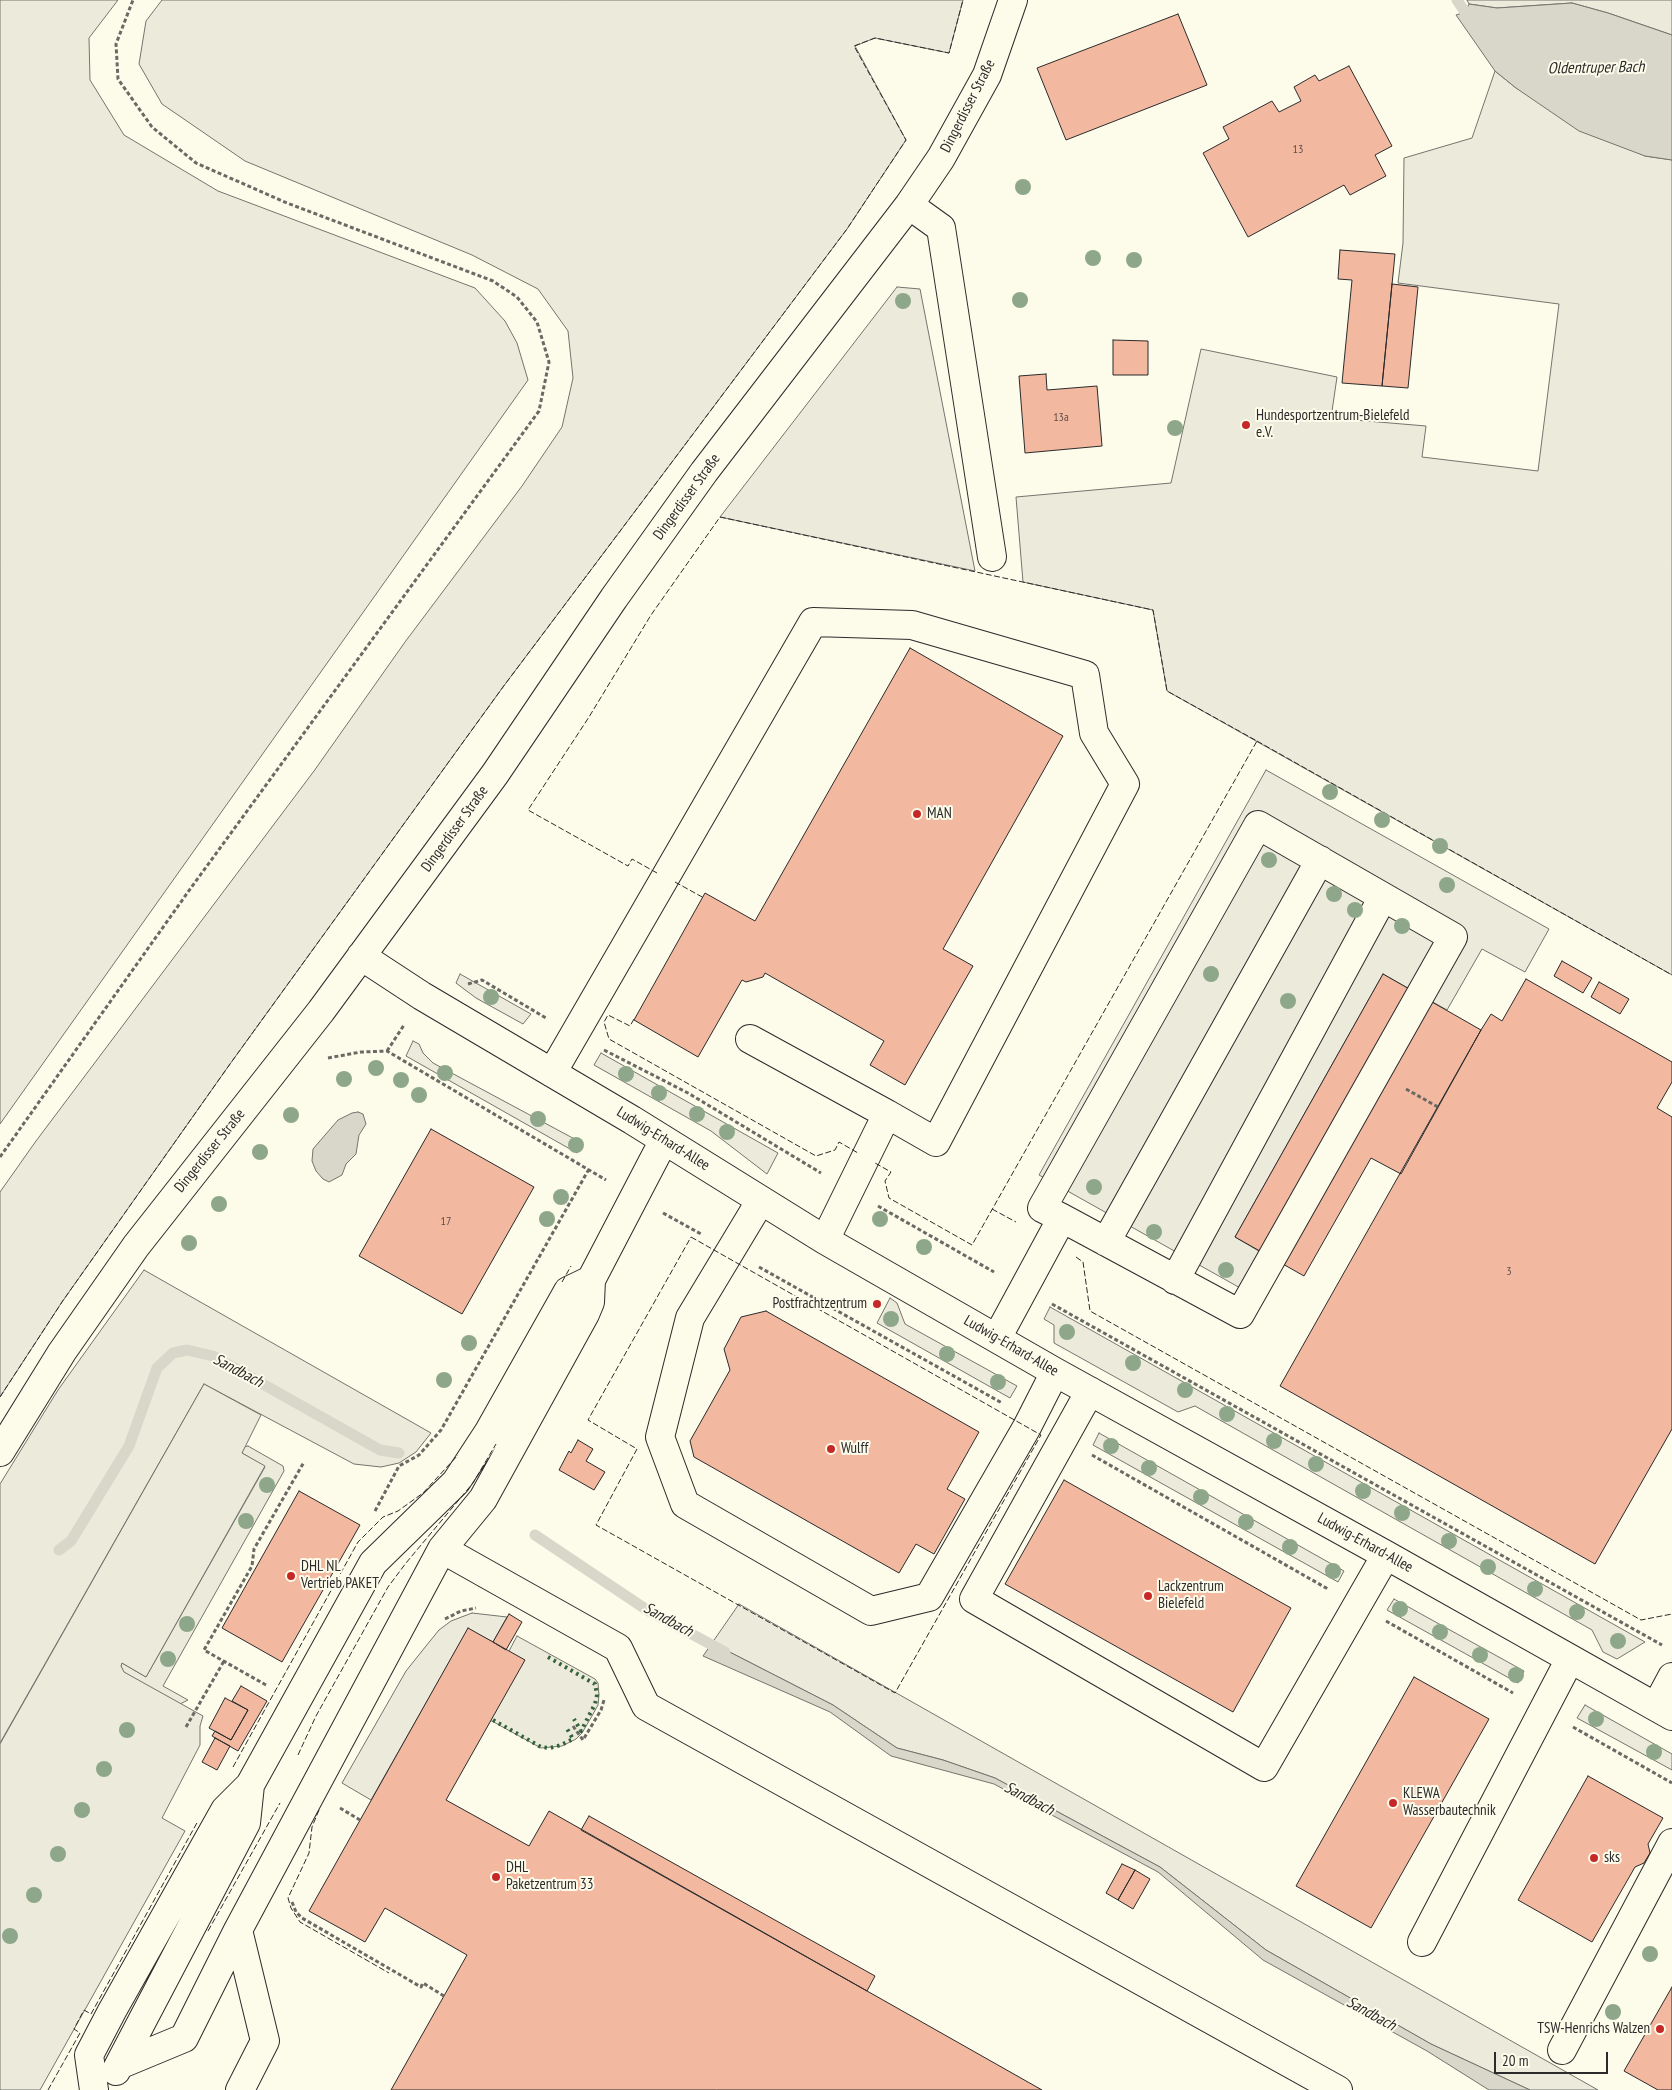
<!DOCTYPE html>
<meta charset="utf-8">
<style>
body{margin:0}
#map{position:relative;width:1672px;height:2090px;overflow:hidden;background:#fdfbea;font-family:"PT Sans Narrow",sans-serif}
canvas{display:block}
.scale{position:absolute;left:1494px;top:2052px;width:114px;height:22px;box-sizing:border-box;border:2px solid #2b2b2b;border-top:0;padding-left:6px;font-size:15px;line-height:18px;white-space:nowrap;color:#2b2b2b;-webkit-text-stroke:4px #fdfbea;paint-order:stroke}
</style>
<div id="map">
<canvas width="1672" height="2090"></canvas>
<div class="scale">20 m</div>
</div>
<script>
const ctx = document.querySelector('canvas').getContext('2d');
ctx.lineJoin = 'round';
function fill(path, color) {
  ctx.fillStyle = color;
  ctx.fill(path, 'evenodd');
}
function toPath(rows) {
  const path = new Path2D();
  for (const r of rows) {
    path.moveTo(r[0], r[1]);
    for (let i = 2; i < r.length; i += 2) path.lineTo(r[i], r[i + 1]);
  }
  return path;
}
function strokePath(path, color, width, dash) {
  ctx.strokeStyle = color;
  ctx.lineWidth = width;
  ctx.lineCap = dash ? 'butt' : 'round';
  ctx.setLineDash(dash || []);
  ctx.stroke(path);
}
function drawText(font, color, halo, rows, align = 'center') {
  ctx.font = font + ' "PT Sans Narrow",sans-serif';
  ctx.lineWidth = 4;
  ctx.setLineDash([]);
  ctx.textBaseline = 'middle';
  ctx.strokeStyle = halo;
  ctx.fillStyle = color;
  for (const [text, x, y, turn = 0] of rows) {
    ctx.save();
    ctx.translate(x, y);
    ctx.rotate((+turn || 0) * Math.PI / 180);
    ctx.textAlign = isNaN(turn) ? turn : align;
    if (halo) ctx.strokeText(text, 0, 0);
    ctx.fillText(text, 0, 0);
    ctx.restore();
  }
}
const green = toPath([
 [0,0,118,0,89,38,90,80,124,135,218,191,475,288,505,321,517,343,528,380,0,1124,0,0],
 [162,0,963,0,949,53,875,38,855,46,906,140,847,229,503,687,230,1064,62,1302,0,1397,0,1192,36,1141,314,771,405,642,522,486,562,427,573,378,568,331,538,289,472,255,245,161,162,104,139,64,146,21,162,0],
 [1467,0,1672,0,1672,35,1608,13,1572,3,1497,8,1469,4,1467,0],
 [1495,71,1516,88,1645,156,1672,160,1672,975,1167,691,1153,610,1023,582,1016,497,1171,483,1201,349,1337,377,1331,418,1426,426,1422,457,1538,471,1559,304,1398,283,1403,243,1404,158,1472,138,1495,71],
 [897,287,920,289,975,571,720,517,897,287],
 [460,974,531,1014,523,1024,476,998,456,983,460,974],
 [413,1041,419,1044,423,1053,433,1063,582,1143,577,1153,406,1056,413,1041],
 [601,1053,778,1153,767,1174,711,1131,594,1065,601,1053],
 [144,1270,431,1433,416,1452,399,1463,381,1467,354,1464,204,1384,0,1743,0,1484,58,1390,144,1270],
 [890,1298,897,1303,905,1324,1017,1386,1010,1398,877,1323,890,1298],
 [1050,1307,1645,1642,1617,1659,1603,1652,1592,1630,1195,1406,1178,1412,1054,1343,1054,1325,1044,1319,1050,1307],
 [1099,1433,1344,1571,1338,1582,1093,1445,1099,1433],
 [248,1446,283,1466,284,1471,163,1686,188,1700,180,1704,123,1672,121,1666,122,1663,146,1677,265,1467,242,1453,244,1447,248,1446],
 [1394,1599,1524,1671,1518,1683,1387,1610,1394,1599],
 [739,1604,1598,2090,1530,2090,1431,2044,1266,1950,1160,1867,995,1778,943,1760,897,1748,833,1705,712,1643,739,1604],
 [472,1613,507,1617,493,1642,468,1629,371,1800,342,1783,406,1671,426,1646,439,1630,451,1621,472,1613],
 [517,1636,595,1679,598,1683,599,1695,598,1705,592,1716,582,1733,576,1739,562,1746,541,1748,490,1720,509,1651,517,1636],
 [1585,1705,1672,1754,1672,1770,1577,1718,1585,1705]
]);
fill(green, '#ecebdb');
strokePath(green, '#74746e', 1);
const parking = toPath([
 [1266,770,1549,929,1525,972,1482,949,1447,1010,1383,974,1235,1237,1262,1253,1242,1289,1039,1175,1266,770],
 [204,1384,261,1415,242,1453,265,1466,146,1677,122,1663,121,1666,124,1672,203,1716,200,1726,200,1745,162,1818,185,1831,40,2090,0,2090,0,1744,204,1384]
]);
fill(parking, '#eceadb');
strokePath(parking, '#74746e', 1);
const water = toPath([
 [1572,3,1608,13,1672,35,1672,160,1645,156,1579,131,1516,88,1495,71,1456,15,1465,12,1469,4,1497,8,1572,3],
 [358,1112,363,1114,366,1124,359,1135,356,1154,346,1164,342,1175,329,1182,323,1179,316,1171,312,1161,313,1149,338,1120,352,1113,358,1112],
 [712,1643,833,1705,897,1748,943,1760,995,1778,1160,1867,1266,1950,1431,2044,1530,2090,1489,2090,1427,2051,1263,1960,1158,1872,994,1784,891,1756,830,1712,703,1656,712,1643]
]);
fill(water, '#d8d7c9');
strokePath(water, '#74746e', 1);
strokePath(toPath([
 [1457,0,1465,12,1476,21],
 [535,1535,647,1610,725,1652],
 [59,1550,71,1541,129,1446,157,1368,173,1353,187,1350,213,1356,380,1450,399,1453]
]), '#d8d7c9', 11);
const building = toPath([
 [1178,14,1207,85,1066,140,1037,68,1178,14],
 [1349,66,1392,146,1375,155,1386,176,1350,195,1344,185,1248,237,1203,153,1229,139,1223,127,1272,101,1279,112,1301,101,1294,87,1315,75,1319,81,1349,66],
 [1340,250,1395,254,1382,386,1342,383,1352,280,1338,279,1340,250],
 [1392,284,1418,287,1408,388,1382,386,1392,284],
 [1113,340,1148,341,1148,375,1113,375,1113,340],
 [1046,374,1047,390,1097,386,1102,446,1025,453,1019,376,1046,374],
 [910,648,1063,736,943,949,973,966,905,1085,870,1065,884,1041,765,973,763,977,746,982,742,980,698,1057,634,1020,705,893,755,921,910,648],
 [1562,961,1592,978,1583,993,1554,976,1562,961],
 [1383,974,1481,1030,1401,1174,1371,1158,1304,1276,1235,1237,1383,974],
 [1526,979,1672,1062,1672,1082,1657,1108,1672,1117,1672,1429,1595,1564,1280,1386,1481,1030,1491,1014,1502,1021,1526,979],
 [1599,982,1629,999,1620,1014,1591,997,1599,982],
 [431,1129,534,1187,462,1314,359,1256,431,1129],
 [766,1311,979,1432,947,1489,965,1499,934,1554,916,1544,899,1573,694,1457,690,1441,730,1370,724,1349,741,1317,766,1311],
 [578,1440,593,1449,586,1461,605,1472,594,1490,559,1470,569,1451,571,1453,578,1440],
 [1064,1480,1291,1608,1233,1712,1005,1584,1064,1480],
 [299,1491,360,1525,282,1662,222,1628,299,1491],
 [509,1614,522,1622,506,1650,493,1642,509,1614],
 [468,1628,525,1660,446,1800,529,1846,549,1811,1042,2090,391,2090,467,1955,385,1908,365,1942,309,1911,468,1628],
 [1414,1677,1489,1719,1371,1928,1296,1886,1414,1677],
 [241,1686,267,1701,238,1751,212,1736,215,1731,231,1740,248,1710,232,1701,241,1686],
 [225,1698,248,1710,231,1740,209,1728,225,1698],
 [215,1738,230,1746,217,1770,202,1762,215,1738],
 [1588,1776,1663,1818,1648,1844,1650,1853,1644,1863,1635,1867,1592,1942,1518,1900,1588,1776],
 [589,1816,875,1976,867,1991,581,1830,589,1816],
 [1122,1864,1135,1870,1118,1900,1106,1893,1122,1864],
 [1135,1870,1150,1879,1133,1909,1118,1900,1135,1870],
 [1672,1987,1672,2090,1658,2090,1624,2071,1672,1987]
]);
fill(building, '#f2b8a0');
strokePath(building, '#2b2b2b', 1);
const minor = toPath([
 [909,205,941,228,992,557],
 [361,956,422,996,632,1120,825,1240,1055,1372,1386,1555,1672,1716],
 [750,1039,887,1114],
 [552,1073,813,622,912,625,1085,675,1094,733,1125,784,936,1142,887,1114,825,1240],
 [761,1200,690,1318,660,1437,685,1504,871,1611,929,1597,1027,1427,1055,1372],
 [1106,1242,1320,860],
 [1175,1280,1383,897],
 [997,1338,1062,1218,1240,1314,1453,937,1258,825,1042,1208,1062,1218],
 [1090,1391,974,1599,1264,1767,1386,1555],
 [0,1452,62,1352,136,1246,321,1011,495,774,614,598,704,472,909,205,941,158,987,75,1013,0],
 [442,1549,618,1648,646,1706,1338,2090],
 [1656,1707,1672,1677],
 [1422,1942,1570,1659],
 [1562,2050,1672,1843],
 [119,2065,246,1823,250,1785],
 [116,2071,119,2065,184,2038,238,1930],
 [94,2090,89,2055,112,2011,225,1810,250,1785,373,1563,456,1482,488,1433,568,1291,591,1280],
 [240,2090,265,2041,238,1930,442,1549,483,1499,585,1314,590,1302,591,1280,664,1140]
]);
strokePath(minor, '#2b2b2b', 30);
strokePath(toPath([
 [468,984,482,980,546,1018],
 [604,1050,688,1093,821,1173],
 [387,1051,404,1025],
 [328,1058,361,1052,387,1051,606,1180],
 [1406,1089,1438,1107],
 [0,1157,188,892,539,411,549,362,537,322,517,297,493,281,287,203,196,163,152,127,118,79,116,44,133,0],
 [878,1206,994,1272],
 [663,1213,701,1234],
 [759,1267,1002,1403],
 [1052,1304,1662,1645],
 [1092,1455,1328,1589],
 [375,1511,399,1466,419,1455,441,1430,589,1169],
 [445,1619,461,1611,476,1608],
 [1386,1621,1513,1693],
 [266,1685,204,1650,252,1566,254,1549,304,1462],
 [573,1726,583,1740,601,1710,604,1700],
 [186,1727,224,1661],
 [1573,1727,1672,1783],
 [340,1808,360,1820],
 [292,1902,296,1912,302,1918,421,1987,423,1983,444,1996]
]), '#6a6964', 3, [4, 2.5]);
strokePath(minor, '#fdfbea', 28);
strokePath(toPath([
 [548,1657,595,1684,597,1695,595,1704,581,1731,574,1719],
 [493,1720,541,1747,550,1748,561,1745,573,1739,566,1727]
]), '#34623c', 4, [2.5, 4]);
strokePath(toPath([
 [1257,741,1672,975],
 [657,873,632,859,628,866,528,810,589,717,651,615,720,517,1153,610,1167,691,1257,741,972,1245,889,1198,885,1181,891,1172,875,1163],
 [675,882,704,898],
 [634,1019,630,1026,608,1015,604,1022,609,1039,816,1156,835,1150,839,1142,858,1153],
 [992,1209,1016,1222],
 [691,1237,1041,1435,895,1693,596,1525,637,1449,588,1420,691,1237],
 [1076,1257,1083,1262,1090,1311,1641,1620,1672,1614],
 [562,1282,571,1266],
 [0,1397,62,1302,230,1064,503,687,847,229,906,140,854,46,875,38,949,53,963,0],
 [298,1755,316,1716,388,1587,406,1563,473,1483,496,1444],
 [233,1767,358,1542,383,1517,398,1511,423,1493,458,1455],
 [319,1810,312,1827,309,1853,288,1898,291,1908,300,1922,389,1973],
 [208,1931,280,1803],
 [48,2090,80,2033,74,2029,84,2010,91,2014,198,1821]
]), '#2b2b2b', 1, [6, 2.5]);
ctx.fillStyle = '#8ea78a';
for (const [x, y] of [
 [1023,187],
 [1093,258],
 [1134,260],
 [1020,300],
 [903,301],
 [1175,428],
 [1330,792],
 [1382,820],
 [1440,846],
 [1269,860],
 [1447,885],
 [1334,894],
 [1355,910],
 [1402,926],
 [1211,974],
 [491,997],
 [1288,1001],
 [376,1068],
 [445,1073],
 [626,1074],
 [344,1079],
 [401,1080],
 [659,1093],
 [419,1095],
 [697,1114],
 [291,1115],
 [538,1119],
 [727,1132],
 [576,1145],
 [260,1152],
 [1094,1187],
 [561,1197],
 [219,1204],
 [547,1219],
 [880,1219],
 [1154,1232],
 [189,1243],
 [924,1247],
 [1226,1270],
 [891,1319],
 [1067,1332],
 [469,1343],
 [947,1354],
 [1133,1363],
 [444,1380],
 [998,1382],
 [1185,1390],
 [1227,1414],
 [1274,1441],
 [1111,1446],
 [1316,1464],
 [1149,1468],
 [267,1485],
 [1363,1491],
 [1201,1497],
 [1402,1513],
 [246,1521],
 [1246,1522],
 [1449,1541],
 [1290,1547],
 [1488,1567],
 [1333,1571],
 [1535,1589],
 [1400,1609],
 [1577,1612],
 [187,1624],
 [1440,1632],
 [1618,1641],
 [1480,1655],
 [168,1659],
 [1516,1675],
 [1596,1719],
 [127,1730],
 [1654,1752],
 [104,1769],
 [82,1810],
 [58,1854],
 [34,1895],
 [10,1936],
 [1650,1954],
 [1613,2012]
]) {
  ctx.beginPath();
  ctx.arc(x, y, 8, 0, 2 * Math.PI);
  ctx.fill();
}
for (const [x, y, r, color] of [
 [1246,425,5,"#c62828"],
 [917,814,5,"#c62828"],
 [877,1304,5,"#c62828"],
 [831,1449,5,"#c62828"],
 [291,1576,5,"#c62828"],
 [1148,1596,5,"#c62828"],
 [1393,1803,5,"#c62828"],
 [1594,1858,5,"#c62828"],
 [496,1877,5,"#c62828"],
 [1660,2029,5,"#c62828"]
]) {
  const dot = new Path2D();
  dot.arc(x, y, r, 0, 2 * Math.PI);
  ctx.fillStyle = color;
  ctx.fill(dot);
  strokePath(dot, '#fdfbea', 2);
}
drawText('12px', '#5d4e48', null, [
 ["13",1298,150],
 ["13a",1061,418],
 ["17",446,1222],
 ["3",1509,1272]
]);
drawText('15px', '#2b2b2b', '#fdfbea', [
 ["Dingerdisser Straße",968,106,-63],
 ["Dingerdisser Straße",687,497,-54],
 ["Dingerdisser Straße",455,829,-54],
 ["Ludwig-Erhard-Allee",663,1139,32],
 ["Dingerdisser Straße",210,1151,-51],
 ["Ludwig-Erhard-Allee",1011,1346,30],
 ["Ludwig-Erhard-Allee",1365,1543,29]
]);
drawText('15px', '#2b2b2b', '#fdfbea', [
 ["Hundesportzentrum-Bielefeld",1256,416],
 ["e.V.",1256,433],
 ["MAN",927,814],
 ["Postfrachtzentrum",867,1304,"right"],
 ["Wulff",841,1449],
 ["DHL NL",301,1567],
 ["Vertrieb PAKET",301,1584],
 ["Lackzentrum",1158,1587],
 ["Bielefeld",1158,1604],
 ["KLEWA",1403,1794],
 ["Wasserbautechnik",1403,1811],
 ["sks",1604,1858],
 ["DHL",506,1868],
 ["Paketzentrum 33",506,1885],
 ["TSW-Henrichs Walzen",1650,2029,"right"]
], 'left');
drawText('italic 16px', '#2b2b2b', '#fdfbea', [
 ["Oldentruper Bach",1596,68,-1],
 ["Sandbach",238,1371,28],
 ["Sandbach",668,1620,29],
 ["Sandbach",1029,1799,28],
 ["Sandbach",1371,2014,29]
]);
</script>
